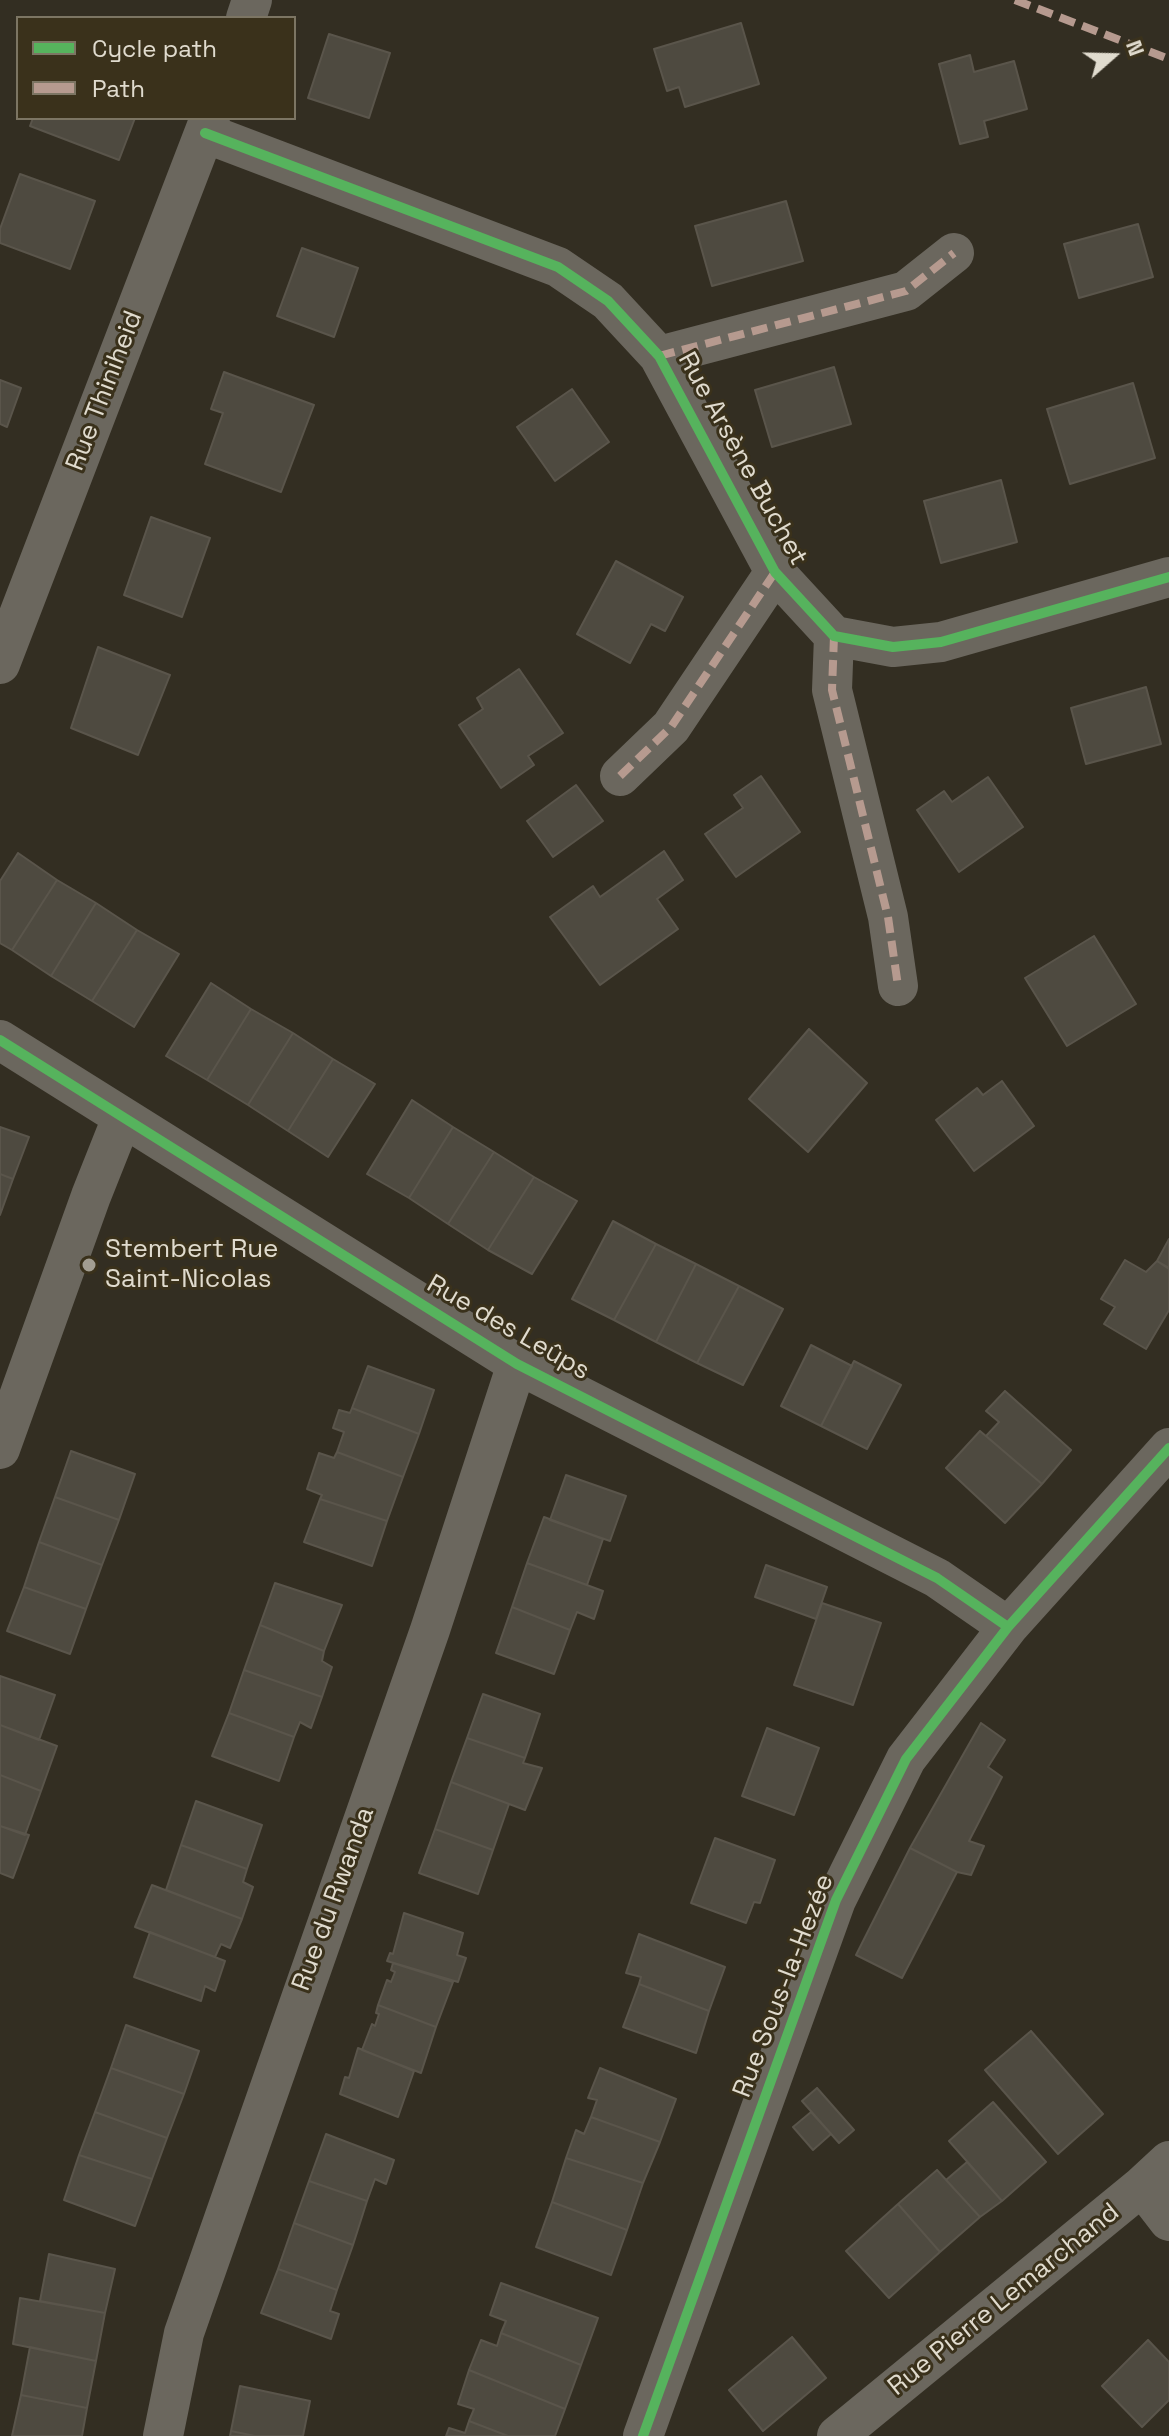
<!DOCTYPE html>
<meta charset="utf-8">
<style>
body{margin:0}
#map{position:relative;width:1169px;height:2436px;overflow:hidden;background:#332e22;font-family:"Space Grotesk",sans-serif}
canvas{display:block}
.legend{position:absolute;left:16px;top:16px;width:280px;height:104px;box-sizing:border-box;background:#3a311b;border:2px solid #7c7563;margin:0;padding:10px 14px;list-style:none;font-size:24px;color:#e0dbce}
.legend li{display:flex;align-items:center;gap:16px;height:40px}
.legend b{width:40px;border:2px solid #7c7563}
.north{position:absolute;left:1073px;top:16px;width:80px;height:80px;-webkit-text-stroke:6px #3a311b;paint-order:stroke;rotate:70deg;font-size:22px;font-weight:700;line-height:32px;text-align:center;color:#e0dbce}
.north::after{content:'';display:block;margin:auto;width:28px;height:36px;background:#e0dbce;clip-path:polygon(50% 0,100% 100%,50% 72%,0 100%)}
</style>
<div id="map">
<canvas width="1169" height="2436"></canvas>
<ul class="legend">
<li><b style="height:10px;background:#56b35d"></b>Cycle path</li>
<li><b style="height:10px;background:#b69a8f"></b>Path</li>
</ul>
<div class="north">N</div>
</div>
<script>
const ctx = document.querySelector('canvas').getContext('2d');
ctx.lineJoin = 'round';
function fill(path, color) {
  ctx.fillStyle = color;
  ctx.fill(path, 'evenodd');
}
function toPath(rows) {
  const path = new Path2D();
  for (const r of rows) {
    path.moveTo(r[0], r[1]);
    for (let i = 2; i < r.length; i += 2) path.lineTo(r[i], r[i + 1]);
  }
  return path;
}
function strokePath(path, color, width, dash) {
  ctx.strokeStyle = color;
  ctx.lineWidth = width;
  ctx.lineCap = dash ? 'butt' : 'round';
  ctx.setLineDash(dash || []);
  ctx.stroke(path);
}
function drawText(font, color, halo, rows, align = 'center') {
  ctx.font = font + ' "Space Grotesk",sans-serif';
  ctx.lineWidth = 6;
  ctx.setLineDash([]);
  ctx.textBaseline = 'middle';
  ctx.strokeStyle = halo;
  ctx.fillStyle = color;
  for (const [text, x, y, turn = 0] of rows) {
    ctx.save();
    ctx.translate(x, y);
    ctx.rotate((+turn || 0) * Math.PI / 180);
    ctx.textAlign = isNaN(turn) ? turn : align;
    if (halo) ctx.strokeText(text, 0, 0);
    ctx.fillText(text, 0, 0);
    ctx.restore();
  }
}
const building = toPath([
 [741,23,759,84,685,107,679,87,667,91,654,49,741,23],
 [329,34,390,53,369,118,308,98,329,34],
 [970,55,974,72,1014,61,1027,109,984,121,988,137,960,144,939,64,970,55],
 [33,118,135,118,119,160,30,126,33,118],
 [20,174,95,201,70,269,0,243,0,229,20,174],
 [786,201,803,261,712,286,695,226,786,201],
 [1138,224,1153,277,1079,298,1064,244,1138,224],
 [302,248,358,268,334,337,277,316,302,248],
 [834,367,851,424,772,447,755,390,834,367],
 [224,372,314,405,281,492,205,464,223,413,211,409,224,372],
 [0,380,21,388,7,427,0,424,0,380],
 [1133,383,1155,458,1070,484,1047,409,1133,383],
 [572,389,609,442,555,481,517,427,572,389],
 [1001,480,1017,542,941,563,924,501,1001,480],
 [151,517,210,538,182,617,124,595,151,517],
 [616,561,683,597,665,631,651,624,630,663,577,634,616,561],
 [98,647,170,675,138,755,71,728,98,647],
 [519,669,563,733,528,756,534,765,501,788,459,725,483,709,477,698,519,669],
 [1146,687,1161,744,1086,764,1071,708,1146,687],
 [761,776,800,832,736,877,705,834,743,808,734,795,761,776],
 [988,777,1023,827,959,872,917,810,944,791,952,802,988,777],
 [576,785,603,821,553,857,527,821,576,785],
 [664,851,683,880,657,899,678,929,600,985,550,917,593,886,600,897,664,851],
 [18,853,57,880,12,950,0,943,0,881,18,853],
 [57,880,96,903,51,976,12,950,57,880],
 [96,903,137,930,92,1001,51,976,96,903],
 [137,930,179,954,134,1027,92,1001,137,930],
 [1094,936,1136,1004,1067,1046,1025,978,1094,936],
 [211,983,251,1009,207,1080,166,1056,211,983],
 [251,1009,293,1033,248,1105,207,1080,251,1009],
 [809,1029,867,1083,808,1152,749,1099,809,1029],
 [293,1033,333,1059,288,1131,248,1105,293,1033],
 [333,1059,375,1084,328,1157,288,1131,333,1059],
 [1002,1081,1034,1126,974,1171,936,1120,977,1088,983,1095,1002,1081],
 [412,1100,453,1127,409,1198,367,1174,412,1100],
 [0,1127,29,1137,13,1179,0,1174,0,1127],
 [453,1127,494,1152,448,1224,409,1198,453,1127],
 [494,1152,534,1177,488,1250,448,1224,494,1152],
 [0,1174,13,1179,0,1215,0,1174],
 [534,1177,577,1201,532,1274,488,1250,534,1177],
 [613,1221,656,1244,614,1320,572,1299,613,1221],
 [1169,1239,1169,1268,1157,1261,1169,1239],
 [656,1244,696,1264,656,1342,614,1320,656,1244],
 [1125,1260,1146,1272,1157,1261,1169,1269,1169,1310,1146,1349,1104,1324,1115,1307,1101,1299,1125,1260],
 [696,1264,739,1286,697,1363,656,1342,696,1264],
 [739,1286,783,1309,743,1385,697,1363,739,1286],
 [811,1345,852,1366,821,1426,781,1406,811,1345],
 [854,1361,901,1385,867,1449,821,1426,854,1361],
 [368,1366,434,1390,419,1434,352,1408,368,1366],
 [1005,1391,1071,1450,1042,1484,986,1436,999,1422,986,1411,1005,1391],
 [352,1408,419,1434,403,1477,337,1452,344,1432,333,1428,339,1410,350,1413,352,1408],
 [980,1431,1042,1484,1005,1523,946,1468,980,1431],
 [71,1451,135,1474,119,1520,55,1497,71,1451],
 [337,1452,403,1477,387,1521,320,1499,322,1495,307,1489,319,1453,334,1458,337,1452],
 [566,1475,626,1496,610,1541,550,1520,566,1475],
 [55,1497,119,1520,102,1565,39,1542,55,1497],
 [320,1499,387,1521,372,1566,304,1542,320,1499],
 [544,1517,603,1539,587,1585,527,1563,544,1517],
 [39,1542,102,1565,86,1609,24,1587,39,1542],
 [527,1563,603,1591,594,1619,577,1612,570,1630,512,1607,527,1563],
 [766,1565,827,1587,816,1619,755,1597,766,1565],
 [275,1583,342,1605,324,1651,260,1625,275,1583],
 [24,1587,86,1609,70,1654,7,1631,24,1587],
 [822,1603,881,1623,853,1705,794,1685,822,1603],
 [512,1607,570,1630,554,1674,496,1653,512,1607],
 [260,1625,324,1651,322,1661,332,1667,322,1697,244,1670,260,1625],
 [244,1670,322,1697,311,1728,300,1722,294,1737,229,1713,244,1670],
 [0,1676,55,1695,39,1740,0,1725,0,1676],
 [483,1694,540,1714,525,1758,467,1738,483,1694],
 [229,1713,294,1737,279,1781,212,1756,229,1713],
 [981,1723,1005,1740,988,1767,1002,1777,969,1841,984,1846,971,1875,957,1872,910,1848,981,1723],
 [0,1725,57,1746,41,1791,0,1775,0,1725],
 [767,1728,819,1748,794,1815,742,1796,767,1728],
 [467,1738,525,1758,523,1763,542,1768,525,1810,451,1782,467,1738],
 [0,1775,41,1791,25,1835,0,1826,0,1775],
 [451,1782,509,1804,493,1850,435,1829,451,1782],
 [196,1801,262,1825,247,1869,181,1845,196,1801],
 [0,1826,29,1835,13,1878,0,1873,0,1826],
 [435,1829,493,1850,478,1894,419,1873,435,1829],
 [715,1838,775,1860,760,1903,754,1902,746,1923,691,1903,715,1838],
 [181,1845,247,1869,243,1882,253,1887,242,1919,166,1890,181,1845],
 [910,1848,957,1872,902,1978,856,1955,910,1848],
 [152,1885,242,1919,230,1948,221,1944,215,1957,135,1927,152,1885],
 [404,1913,463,1933,457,1955,466,1958,458,1982,387,1961,390,1953,393,1954,404,1913],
 [150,1932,225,1961,215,1991,205,1986,201,2001,134,1977,150,1932],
 [639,1934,725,1967,709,2011,639,1984,641,1977,626,1973,639,1934],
 [393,1963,453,1982,436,2027,378,2005,387,1980,391,1982,395,1972,391,1970,393,1963],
 [639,1984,709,2011,696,2053,623,2027,639,1984],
 [378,2005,436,2027,421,2073,362,2050,372,2024,375,2026,379,2014,376,2013,378,2005],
 [126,2025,199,2051,184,2094,111,2068,126,2025],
 [1031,2031,1103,2114,1058,2154,985,2070,1031,2031],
 [358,2048,414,2071,398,2117,340,2094,345,2077,349,2078,358,2048],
 [111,2068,184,2094,167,2138,95,2112,111,2068],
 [600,2068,676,2099,660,2142,591,2117,597,2100,588,2098,600,2068],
 [817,2088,854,2130,839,2143,802,2101,817,2088],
 [993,2102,1046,2162,1002,2201,949,2141,993,2102],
 [95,2112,167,2138,152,2179,79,2155,95,2112],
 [811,2112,831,2134,813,2150,793,2127,811,2112],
 [591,2117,660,2142,643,2183,566,2158,576,2130,584,2134,591,2117],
 [326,2134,394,2160,386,2184,375,2179,367,2201,309,2181,326,2134],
 [79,2155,152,2179,135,2226,64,2200,79,2155],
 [566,2158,643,2183,627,2230,552,2202,566,2158],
 [967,2162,1002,2201,980,2217,946,2180,967,2162],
 [937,2170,980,2217,940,2252,898,2204,937,2170],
 [309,2181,367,2201,353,2245,294,2223,309,2181],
 [552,2202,627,2230,611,2275,536,2247,552,2202],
 [898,2204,940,2252,889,2298,846,2251,898,2204],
 [294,2223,353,2245,337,2290,278,2269,294,2223],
 [49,2254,115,2269,105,2313,40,2301,49,2254],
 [278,2269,337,2290,330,2311,339,2314,331,2339,261,2313,278,2269],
 [501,2283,598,2318,581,2365,501,2333,506,2321,490,2315,501,2283],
 [20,2298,105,2313,96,2361,13,2344,20,2298],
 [501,2333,581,2365,565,2409,469,2370,481,2340,497,2346,501,2333],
 [792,2337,826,2378,763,2431,729,2390,792,2337],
 [1148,2340,1169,2362,1169,2400,1142,2427,1102,2386,1148,2340],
 [30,2347,96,2361,87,2408,21,2395,30,2347],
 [469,2370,565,2409,555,2436,508,2436,469,2421,474,2409,458,2404,469,2370],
 [240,2386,310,2401,303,2436,255,2436,231,2431,240,2386],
 [21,2395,87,2408,82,2436,12,2436,21,2395],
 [469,2421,508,2436,446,2436,449,2428,465,2433,469,2421],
 [231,2431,255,2436,230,2436,231,2431]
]);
fill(building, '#4e4a40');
strokePath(building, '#5a554b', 2);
strokePath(toPath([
 [246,18,252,0],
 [205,133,558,267,608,301,659,356,775,572,834,636,893,647,941,642,1169,577],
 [659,356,906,291,954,253],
 [834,636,832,690,888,917,898,986],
 [0,664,210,118],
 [620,776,671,727,775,572],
 [0,1040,517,1364,937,1578,1008,1627],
 [0,1449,91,1196,122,1118],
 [1142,2186,1169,2221],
 [163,2436,184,2333,430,1630,517,1364],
 [643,2436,836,1900,906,1759,1008,1627,1169,1448],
 [837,2436,1142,2186,1169,2161]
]), '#6b675e', 40);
strokePath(toPath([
 [1015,0,1169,59],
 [659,356,906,291,954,253],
 [834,636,832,690,888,917,898,986],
 [620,776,671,727,775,572]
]), '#b69a8f', 8, [16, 8]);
strokePath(toPath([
 [205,133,558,267,608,301,659,356,775,572,834,636,893,647,941,642,1169,577],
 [0,1040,517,1364,937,1578,1008,1627],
 [643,2436,836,1900,906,1759,1008,1627,1169,1448]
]), '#56b35d', 10);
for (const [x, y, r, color] of [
 [89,1265,8,"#a39e92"]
]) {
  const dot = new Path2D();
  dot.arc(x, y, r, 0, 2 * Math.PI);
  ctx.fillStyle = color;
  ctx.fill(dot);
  strokePath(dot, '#3a311b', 3);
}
drawText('26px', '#e0dbce', '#3a311b', [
 ["Rue Thiniheid",105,391,-69],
 ["Rue Arsène Buchet",742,459,61],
 ["Rue des Leûps",508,1328,30],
 ["Rue du Rwanda",334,1899,-70],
 ["Rue Sous-la-Hezée",784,1986,-69],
 ["Rue Pierre Lemarchand",1004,2300,-39]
]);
drawText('26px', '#e0dbce', '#3a311b', [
 ["Stembert Rue",105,1250],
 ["Saint-Nicolas",105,1280]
], 'left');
</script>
